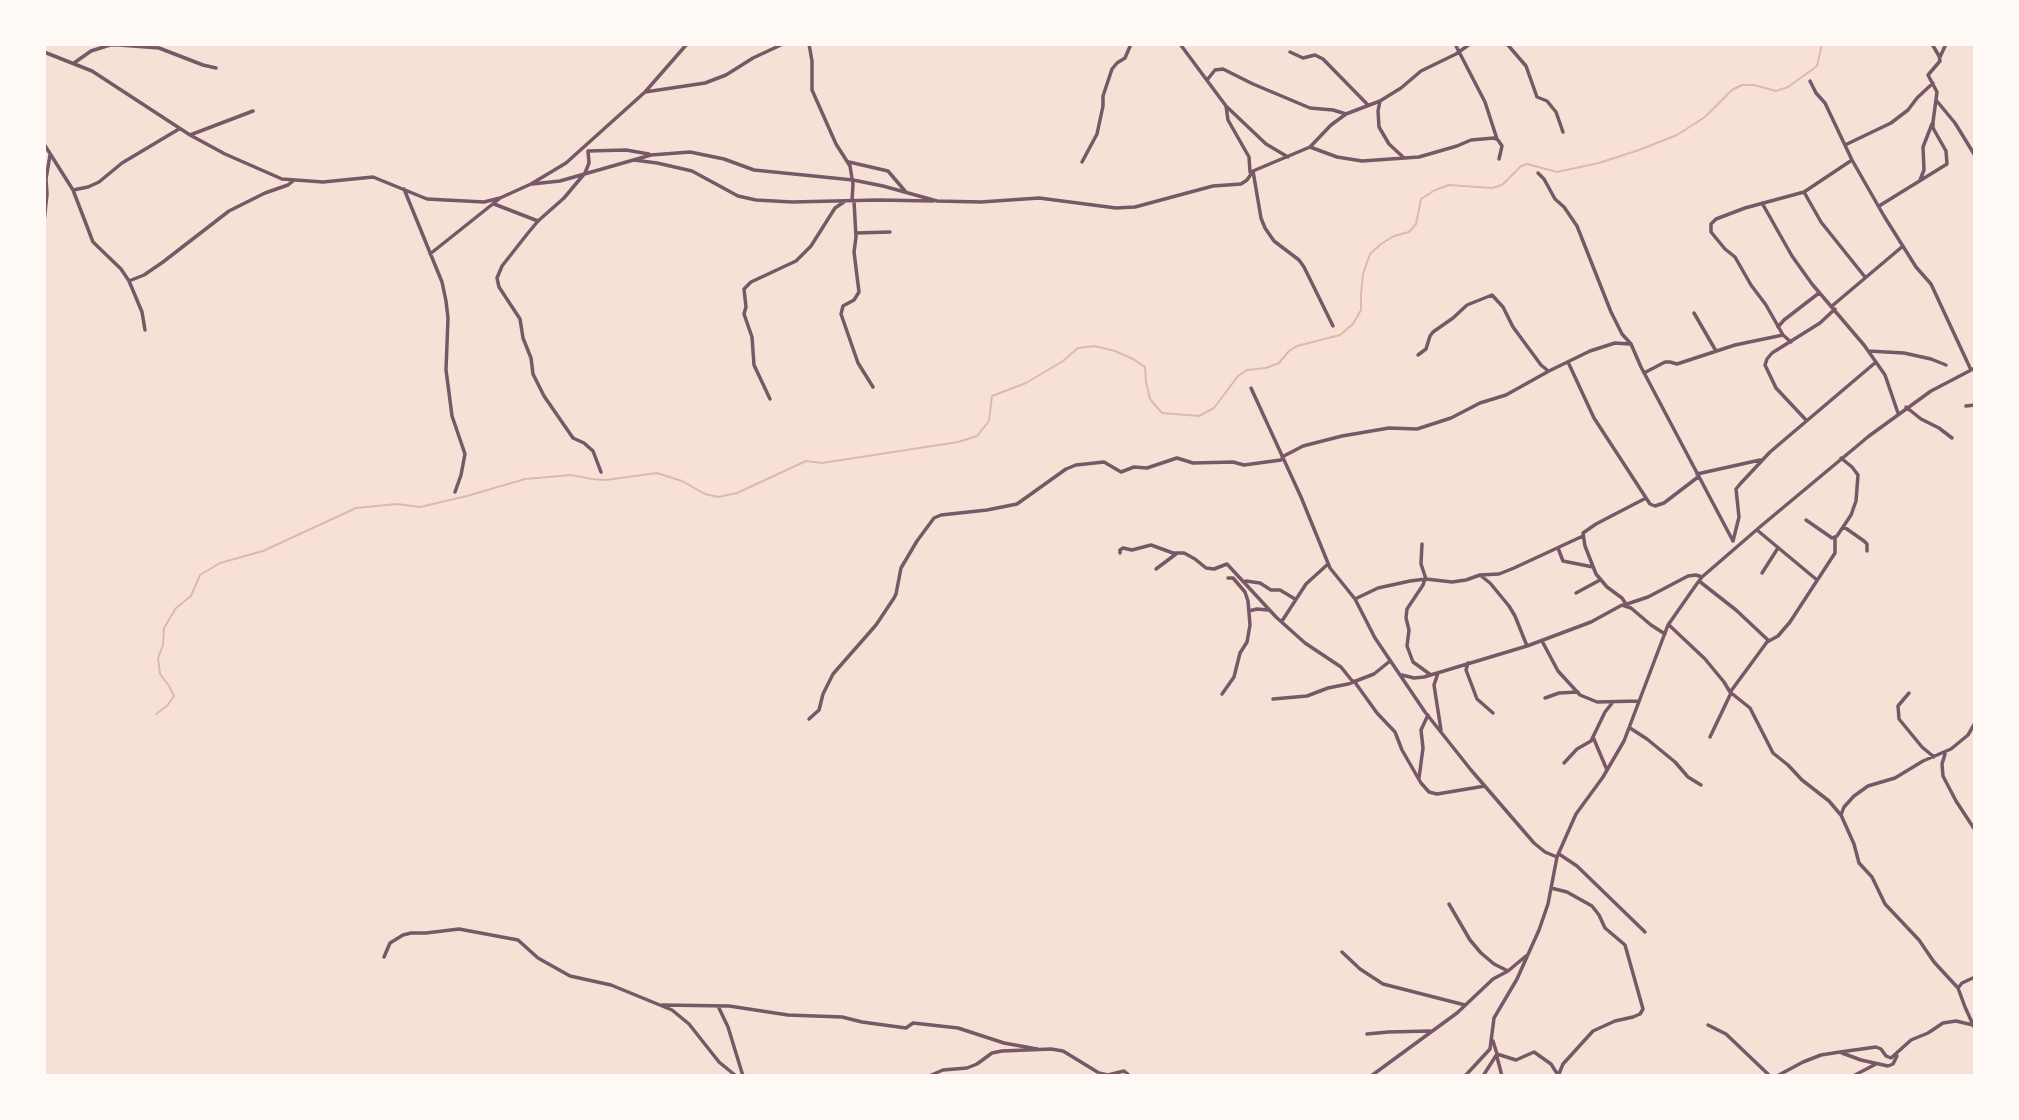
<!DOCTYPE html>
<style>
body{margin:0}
#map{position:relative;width:2019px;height:1120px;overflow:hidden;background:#f7e1d7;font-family:Jost,sans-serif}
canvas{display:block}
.frame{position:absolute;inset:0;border:46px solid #fffaf5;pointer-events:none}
</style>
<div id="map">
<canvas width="2019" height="1120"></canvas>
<div class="frame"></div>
</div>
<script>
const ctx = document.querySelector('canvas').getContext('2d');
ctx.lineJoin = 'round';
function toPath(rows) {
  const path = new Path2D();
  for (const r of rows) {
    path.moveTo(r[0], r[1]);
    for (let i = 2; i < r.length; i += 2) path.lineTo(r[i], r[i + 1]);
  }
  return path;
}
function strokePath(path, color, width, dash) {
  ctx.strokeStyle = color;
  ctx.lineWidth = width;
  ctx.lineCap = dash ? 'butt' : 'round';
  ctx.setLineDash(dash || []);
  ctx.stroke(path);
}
strokePath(toPath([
 [156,714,167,706,174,696,169,686,160,674,158,658,163,645,164,628,176,608,191,596,200,575,220,563,263,551,356,508,397,504,420,507,467,496,525,479,571,475,592,479,606,480,657,473,682,481,705,494,718,497,737,493,806,461,822,463,958,442,977,436,989,421,992,396,1026,383,1063,361,1078,348,1094,346,1115,351,1133,359,1145,367,1146,382,1150,399,1162,413,1199,416,1214,408,1238,376,1247,370,1266,368,1279,363,1289,351,1297,346,1340,335,1353,324,1361,310,1361,294,1363,274,1370,254,1381,244,1394,236,1409,232,1416,224,1421,199,1435,190,1449,185,1492,188,1502,185,1521,166,1527,164,1557,172,1599,163,1639,150,1677,135,1705,117,1732,90,1742,85,1754,85,1776,91,1788,87,1817,66,1822,44]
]), '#dcb8b0', 2);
strokePath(toPath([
 [809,44,812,61,812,90,836,144,850,166,853,184,852,201],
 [1180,44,1226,106,1266,144,1288,157],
 [1455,44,1485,102,1497,139],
 [1507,44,1526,66,1537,97,1547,101,1556,112,1563,132],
 [44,52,92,71,190,135,225,154,282,179,323,182,373,177,427,199,484,202,500,198,531,184,566,163,645,92,687,44],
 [1290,52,1303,58,1315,55,1323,59,1368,105],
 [1940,57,1946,44],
 [74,63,91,51,110,45,119,45,159,48,203,65,216,68],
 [1207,80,1215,70,1223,69,1253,84,1310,108,1333,110,1346,114],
 [1810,81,1816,93,1825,103,1852,160,1884,216,1916,267,1931,284,1971,370],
 [645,92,705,83,726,75,753,58,783,44],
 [1936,100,1955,123,1974,154],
 [1380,101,1378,111,1379,127,1389,144,1403,157],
 [1226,106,1228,120,1249,157,1250,172],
 [190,135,253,111],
 [44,144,73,190,93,242,121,269,129,281,142,312,145,330],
 [1845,145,1891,123,1908,110,1917,98,1933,83],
 [1310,147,1337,157,1362,161,1419,157,1457,146,1471,140,1494,138,1498,140,1502,146,1499,159],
 [588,151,589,163,585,173,564,198,538,221,528,233,502,266,497,278,499,287,520,319,523,338,531,358,533,374,544,396,573,438,584,443,593,451,601,472],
 [588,151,626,150,649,154],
 [634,160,657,163,692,171,738,196,756,200,792,202,878,200,933,201],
 [849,162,888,171,905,191],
 [1082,162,1097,134,1103,106,1103,96,1112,69,1117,63,1125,58,1131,44],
 [1253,171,1261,218,1265,228,1274,241,1299,260,1304,267,1333,326],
 [1538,173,1544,179,1555,199,1564,207,1577,226,1611,312,1622,334,1631,344,1641,367,1733,541],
 [1920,180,1924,170,1923,147,1932,124],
 [532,184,560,181,651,155,690,152,724,159,754,170,853,180,883,186,937,201,981,202,1039,198,1116,208,1135,207,1213,186,1241,184,1247,180,1253,171,1310,147,1331,125,1346,114,1380,101,1401,88,1421,71,1456,54,1470,44],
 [404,189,442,282,446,301,448,318,446,370,448,385,452,416,465,454,461,475,455,492],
 [73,190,88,187,99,182,122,163,179,129],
 [1804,192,1821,222,1865,277],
 [854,201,856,237,854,252,859,292,854,300,843,306,841,314,858,363,873,387],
 [1762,203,1792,256,1812,284,1864,345,1885,375,1898,413],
 [494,204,538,221],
 [1879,206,1947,164,1946,151,1933,128,1933,122,1937,92,1928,75,1940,61,1939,56,1932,44],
 [44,222,47,194,46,179,50,155],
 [44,231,44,233],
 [856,233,890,232],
 [430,254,499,199],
 [44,259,44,277],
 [129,281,144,275,163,262,229,211,265,193,288,185,293,181],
 [1832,306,1903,246],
 [1694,313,1716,351],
 [1778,327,1784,320,1819,293],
 [1791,342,1783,335,1766,305,1751,285,1735,257,1725,249,1711,232,1711,224,1716,219,1745,208,1804,192,1852,160],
 [1868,351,1904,353,1931,359,1946,365],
 [1418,355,1426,349,1430,336,1433,332,1453,318,1467,305,1492,295,1503,307,1513,327,1541,365,1547,370],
 [1568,362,1594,418,1650,504,1655,506,1664,503,1698,477],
 [1644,373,1665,362,1670,362,1677,364,1735,345,1783,335],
 [1251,388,1301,497,1330,568,1355,599,1375,638,1425,712,1471,770,1534,843,1545,852,1557,857],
 [770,399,754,365,752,337,744,314,746,307,744,289,751,282,796,261,811,246,835,208,844,202],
 [1966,406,1975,405],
 [1906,407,1921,419,1939,428,1952,438],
 [1806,420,1776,388,1765,365,1767,359,1772,353,1820,323,1835,309],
 [1282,457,1303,446,1342,436,1389,428,1417,429,1451,418,1480,403,1506,395,1549,371,1590,351,1615,343,1630,344],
 [1697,474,1760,460],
 [1806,520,1832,538,1837,536,1851,515,1856,501,1858,475,1852,467,1841,458],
 [1844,527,1864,541,1867,544,1867,551],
 [1757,530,1817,580],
 [1733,541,1739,517,1736,489,1741,483,1770,452,1876,362],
 [1422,544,1421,564,1426,579],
 [1558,548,1563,561,1593,567],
 [1120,553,1120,550,1123,548,1132,550,1151,545,1173,553,1184,553,1195,559,1206,568,1214,569,1227,564,1276,617,1305,643,1341,667,1353,682],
 [1156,569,1176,554],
 [1762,573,1778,548],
 [1480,575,1490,583,1509,606,1515,616,1527,646],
 [1425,579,1423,585,1407,609,1406,618,1409,630,1407,646,1413,662,1431,675],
 [1246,581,1260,583,1271,590,1280,590,1295,599],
 [1699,581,1736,610,1769,641],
 [1576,593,1600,580],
 [1355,599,1378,588,1410,581,1426,579,1452,582,1466,580,1480,575,1499,574,1514,568,1583,536],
 [1627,604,1648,597,1688,576,1696,575,1702,577],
 [1628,607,1622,598,1607,587,1596,574,1585,546,1583,533,1596,524,1646,498],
 [1249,611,1257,609,1268,610],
 [1282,621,1306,584,1328,564],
 [1669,625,1705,659,1724,682,1730,692,1750,708,1773,753,1788,765,1802,780,1829,801,1840,814],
 [1542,641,1558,671,1580,695,1597,702,1639,701],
 [1468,663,1466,670,1477,699,1493,713],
 [1438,673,1434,685,1441,730],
 [1402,675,1414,678,1424,677,1527,646,1591,622,1622,605,1631,608,1651,625,1665,634],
 [1354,681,1377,713,1395,732,1402,750,1421,783,1429,792,1437,794,1485,786],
 [1731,691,1767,642,1778,636,1790,622,1835,553,1835,538],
 [1909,693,1898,706,1899,719,1922,747,1934,757],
 [1222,694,1234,677,1240,653,1247,642,1250,625,1248,601,1245,592,1233,578,1228,578],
 [1545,698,1559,693,1578,692],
 [1273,699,1307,696,1328,688,1348,684,1374,674,1390,661],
 [809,719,819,710,823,694,833,674,876,625,894,598,896,594,901,568,917,541,934,518,941,515,987,510,1017,504,1066,469,1076,465,1104,462,1121,472,1134,467,1147,468,1177,458,1193,463,1233,462,1244,465,1281,460],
 [1975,723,1968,735,1951,749,1923,761,1895,778,1868,786,1854,796,1844,807,1841,815,1854,844,1859,863,1872,877,1885,904,1919,940,1934,962,1958,988,1965,1007,1975,1029],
 [1630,728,1647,739,1675,762,1688,777,1701,785],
 [1593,737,1607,770],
 [1710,737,1731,693],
 [1945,754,1942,764,1943,776,1956,801,1975,830],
 [1564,763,1577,749,1591,741,1605,712,1613,702],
 [1419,778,1423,748,1421,730,1428,715],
 [1559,854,1577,866,1645,932],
 [1551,888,1567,892,1592,906,1599,915,1605,928,1625,945,1643,1009,1640,1014,1633,1017,1615,1021,1593,1031,1563,1064,1558,1076],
 [1449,904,1470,940,1481,953,1494,964,1508,971],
 [1342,952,1360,969,1383,984,1465,1005],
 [384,957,390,943,403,935,411,933,426,933,459,929,518,940,538,958,570,976,611,985,672,1010,689,1024,719,1062,736,1076],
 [1958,988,1962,983,1975,977],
 [662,1005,729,1006,788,1015,842,1017,862,1022,906,1028,913,1023,958,1028,1004,1043,1037,1049],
 [718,1006,728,1027,743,1076],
 [1708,1025,1726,1034,1770,1076],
 [1367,1034,1388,1032,1430,1031],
 [1842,1053,1861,1060,1888,1066,1893,1064,1897,1056],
 [1497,1054,1516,1060,1534,1052,1551,1064,1558,1075],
 [1497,1057,1502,1076],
 [929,1076,943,1070,967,1068,977,1064,992,1053,1002,1051,1051,1049,1063,1051,1099,1073,1108,1075,1124,1071,1130,1076],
 [1371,1076,1457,1013,1493,979,1508,971,1526,956],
 [1465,1076,1490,1049,1494,1018,1517,979,1539,930,1548,904,1557,857,1564,841,1576,814,1603,777,1624,741,1668,625,1696,585,1702,577,1761,526,1869,436,1931,391,1975,368],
 [1483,1076,1497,1054,1493,1041],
 [1777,1076,1803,1062,1821,1055,1840,1052,1876,1047,1881,1049,1886,1056,1891,1058,1911,1040,1928,1033,1943,1023,1956,1021,1973,1025],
 [1853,1076,1876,1064]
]), '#755966', 3.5);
</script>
